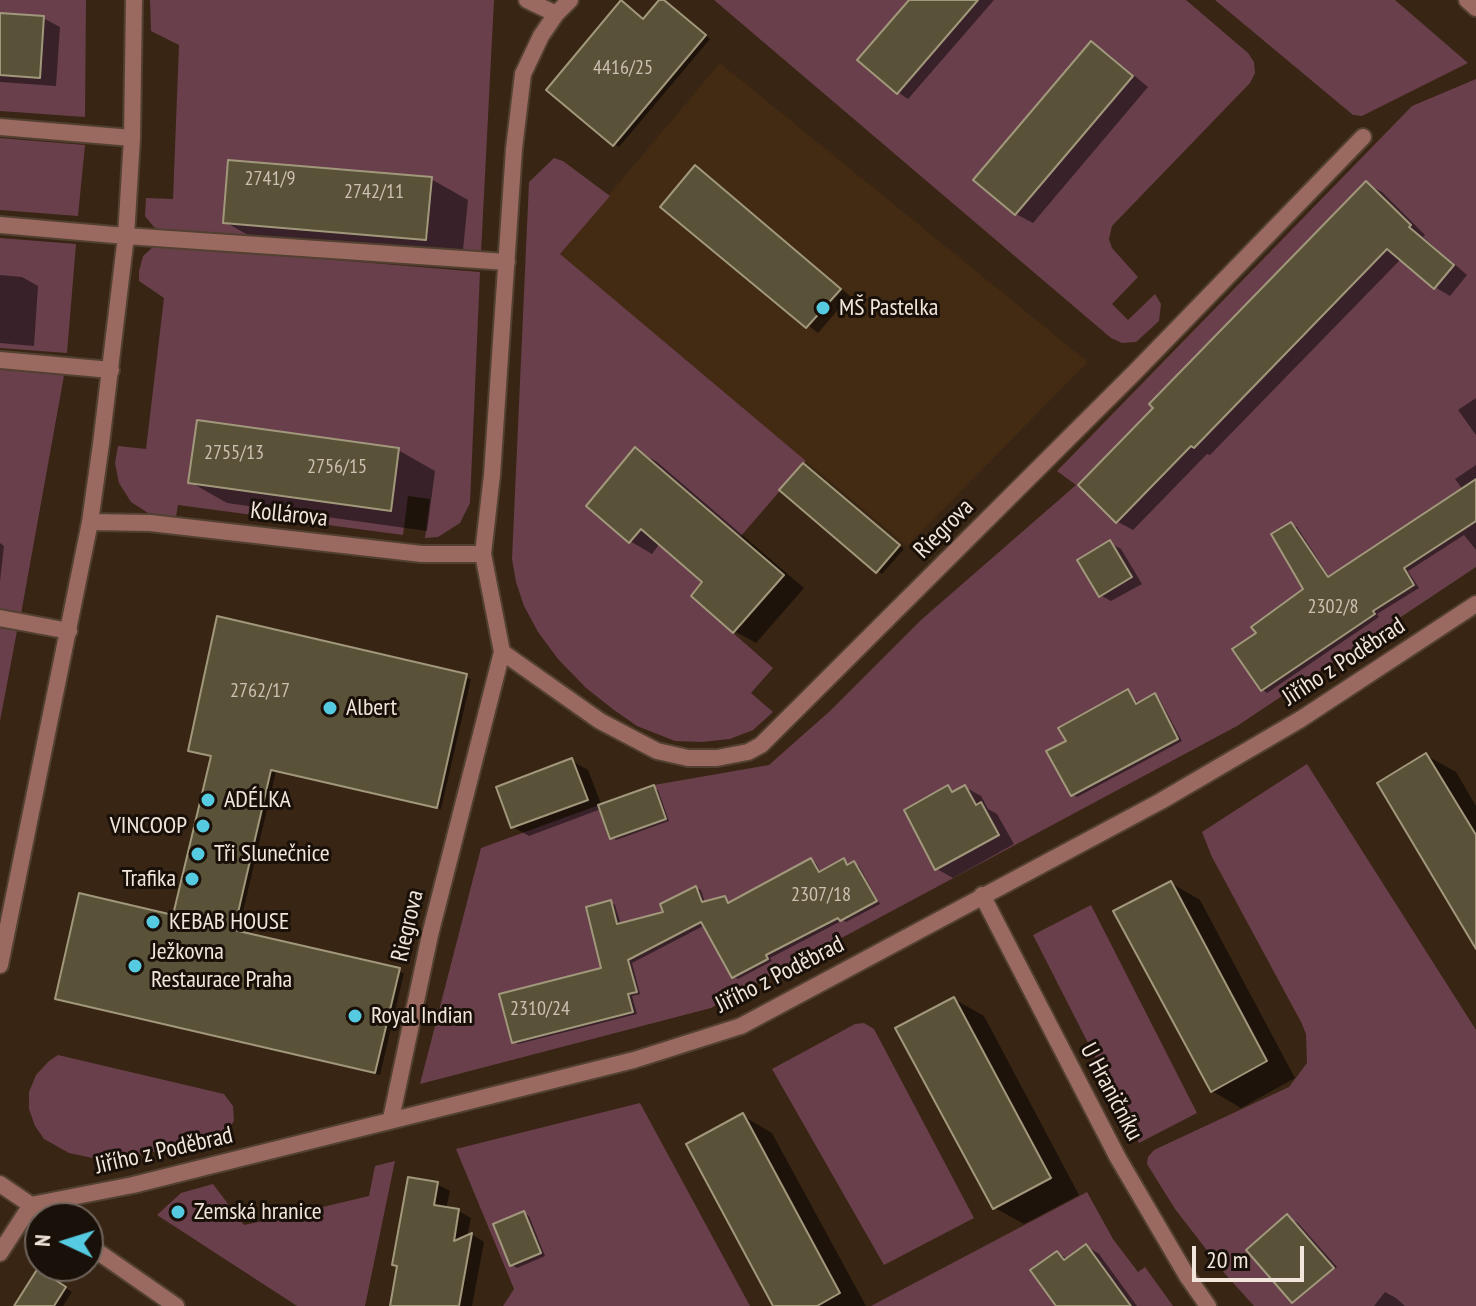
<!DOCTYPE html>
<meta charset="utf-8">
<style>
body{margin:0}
#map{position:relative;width:1476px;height:1306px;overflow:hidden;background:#382514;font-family:"PT Sans Narrow",sans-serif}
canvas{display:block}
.north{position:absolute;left:24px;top:1202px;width:80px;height:80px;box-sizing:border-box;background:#191009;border:2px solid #70655d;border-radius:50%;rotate:274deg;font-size:22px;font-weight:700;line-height:32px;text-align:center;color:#f2e5db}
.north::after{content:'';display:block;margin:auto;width:28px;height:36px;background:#55cae0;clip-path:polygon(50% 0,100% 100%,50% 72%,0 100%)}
.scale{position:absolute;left:1192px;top:1246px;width:112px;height:36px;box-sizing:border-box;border:4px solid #f2e5db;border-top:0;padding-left:10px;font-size:24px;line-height:28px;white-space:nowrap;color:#f2e5db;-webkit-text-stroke:6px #191009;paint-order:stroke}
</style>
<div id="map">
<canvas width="1476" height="1306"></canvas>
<div class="north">N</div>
<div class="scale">20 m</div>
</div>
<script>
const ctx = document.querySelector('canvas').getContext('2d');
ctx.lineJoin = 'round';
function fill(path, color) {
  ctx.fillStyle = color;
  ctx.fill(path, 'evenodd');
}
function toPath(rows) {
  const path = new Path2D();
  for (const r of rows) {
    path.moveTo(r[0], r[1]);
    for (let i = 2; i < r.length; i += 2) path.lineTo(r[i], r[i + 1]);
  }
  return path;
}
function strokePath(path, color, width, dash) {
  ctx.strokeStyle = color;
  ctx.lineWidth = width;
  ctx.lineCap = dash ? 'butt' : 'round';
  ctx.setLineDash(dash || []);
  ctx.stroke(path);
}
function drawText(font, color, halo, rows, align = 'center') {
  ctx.font = font + ' "PT Sans Narrow",sans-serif';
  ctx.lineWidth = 6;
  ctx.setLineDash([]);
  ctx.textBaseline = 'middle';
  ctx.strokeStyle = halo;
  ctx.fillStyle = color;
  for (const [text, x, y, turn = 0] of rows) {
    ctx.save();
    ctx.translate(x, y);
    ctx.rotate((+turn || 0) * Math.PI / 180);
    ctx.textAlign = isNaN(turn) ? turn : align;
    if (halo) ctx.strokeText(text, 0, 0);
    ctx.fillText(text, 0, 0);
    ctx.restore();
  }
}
fill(toPath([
 [720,63,1088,362,907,546,559,254]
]), '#422a13');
fill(toPath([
 [0,0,86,0,85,117,0,111],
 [150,0,494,0,481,253,211,235,157,229,153,226,145,216,146,198,173,199,179,45,151,31],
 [714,0,1186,0,1248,53,1254,62,1255,73,1250,83,1112,226,1109,239,1112,248,1138,277,1112,304,1128,320,1155,294,1161,304,1159,321,1136,342,1122,343,1111,338],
 [1215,0,1395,0,1468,63,1362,116,1353,115],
 [1476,79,1476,567,1237,726,711,1008,420,1084,481,848,654,785,769,765,830,711,921,620,1076,485,1057,471,1412,106],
 [0,138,85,145,78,216,0,210],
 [554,158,563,161,610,196,560,254,806,461,740,537,636,447,586,505,629,543,641,529,702,582,691,596,773,668,751,693,773,712,753,730,730,739,702,742,675,741,637,726,614,710,586,688,558,659,538,632,524,606,516,582,512,559,529,182],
 [0,238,76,244,67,353,0,348],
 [155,245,480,272,470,503,460,523,438,537,425,538,430,499,408,496,403,535,178,505,176,517,148,513,131,502,119,483,115,463,118,446,146,449,164,298,139,281,139,271,143,256],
 [0,366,65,370,21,614,0,611],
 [0,628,17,631,0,721],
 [1307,764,1476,1030,1476,1306,1254,1306,1226,1275,1175,1209,1147,1164,1148,1157,1154,1150,1289,1087,1307,1063,1306,1034,1301,1022,1212,857,1202,832],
 [1091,905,1197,1113,1139,1143,1033,935],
 [864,1023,874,1029,974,1218,884,1265,772,1069,855,1024],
 [58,1055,224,1094,233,1106,234,1121,226,1132,204,1140,124,1159,102,1160,69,1153,44,1139,35,1126,29,1109,29,1092,36,1075,49,1061],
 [640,1103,750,1306,503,1306,514,1289,456,1149],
 [395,1161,365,1306,297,1306,157,1215,181,1193,213,1184,244,1225,268,1220,369,1196,375,1166],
 [1087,1192,1113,1239,1138,1272,1145,1267,1173,1306,871,1306]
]), '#693f4b');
fill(toPath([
 [911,0,994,0,908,99,898,92],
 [666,3,710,39,619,147,614,144,644,21],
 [0,15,43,18,60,27,56,86,0,82],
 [1091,44,1107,53,1148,87,1033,223,1016,214,976,180],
 [695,168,706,174,850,296,818,333,662,207],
 [431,179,468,200,462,260,262,243,225,222],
 [1367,184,1382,192,1425,235,1423,237,1467,275,1450,296,1435,287,1401,259,1210,455,1207,454,1133,530,1118,522,1081,485],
 [0,275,22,277,38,286,34,346,0,343],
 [1476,398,1476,435,1458,410],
 [398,450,435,471,427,531,227,503,190,482],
 [636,450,657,462,804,588,756,643,734,631,705,581,660,543,652,554,630,541,588,505],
 [1476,465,1476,550,1464,535,1408,571,1419,588,1377,614,1379,617,1267,693,1262,689,1259,634,1305,590,1291,524,1297,527,1330,578,1463,490,1455,479],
 [808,468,904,549,882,574,782,490],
 [0,543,4,546,0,581],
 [1110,543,1121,549,1142,584,1111,601,1100,595],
 [219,618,471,679,441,809,276,771,238,933,404,973,380,1075,62,1000,175,918,213,757,195,752],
 [1128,691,1139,704,1155,696,1159,698,1182,741,1077,797,1073,795],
 [1427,756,1456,772,1476,806,1476,946],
 [572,761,588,770,602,806,653,788,658,790,669,821,616,840,612,837,601,809,529,836,513,827],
 [948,787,956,792,965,787,981,796,988,809,997,814,1014,844,953,878,937,869],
 [811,860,816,863,821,873,844,860,850,865,854,863,859,866,880,904,846,922,843,920,770,958,772,961,738,979,733,976,705,925,632,963,640,994,632,996,637,1014,518,1044,513,1042,604,970,610,902,615,905,621,925,666,913,696,888,701,890,705,903,725,898,731,904],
 [1171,883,1200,900,1295,1078,1241,1108,1212,1091],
 [954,999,984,1016,1079,1195,1024,1224,995,1208],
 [743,1116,772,1133,866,1306,775,1306],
 [437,1184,450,1191,446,1209,459,1211,471,1218,467,1237,473,1235,484,1242,472,1306,392,1306],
 [524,1213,529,1216,545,1256,517,1268,512,1265],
 [1287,1217,1298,1223,1337,1267,1295,1298],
 [1086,1246,1099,1254,1137,1306,1058,1306,1057,1253,1068,1259],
 [45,1274,72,1292,63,1306,16,1306],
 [1385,1292,1396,1298,1405,1306,1374,1306]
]), '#0007');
const building = toPath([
 [621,0,643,19,659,0,664,0,706,35,613,146,546,90,621,0],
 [909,0,978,0,897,94,857,60,909,0],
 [0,13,44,16,40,78,0,75,0,13],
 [1091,41,1133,76,1015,215,973,180,1091,41],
 [228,160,432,177,426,240,223,223,228,160],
 [695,165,841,289,806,328,660,207,695,165],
 [1366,181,1411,225,1409,227,1454,265,1434,289,1387,249,1194,448,1191,446,1116,523,1078,485,1153,408,1149,404,1366,181],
 [197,420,399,448,391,511,188,483,197,420],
 [635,447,784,575,733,633,691,596,702,582,641,529,629,543,586,506,635,447],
 [803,463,900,545,876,573,779,490,803,463],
 [1476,479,1476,521,1404,568,1414,585,1373,611,1375,614,1261,691,1232,649,1256,633,1251,627,1303,589,1271,534,1291,522,1328,577,1476,479],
 [1110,540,1132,577,1099,597,1077,560,1110,540],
 [217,616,467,674,437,808,271,770,234,930,400,968,375,1073,55,999,79,893,173,915,211,756,188,751,217,616],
 [1128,689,1136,704,1155,693,1178,739,1071,796,1046,751,1066,741,1058,728,1128,689],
 [1426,753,1476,835,1476,949,1377,783,1426,753],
 [572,758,588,800,511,828,496,787,572,758],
 [654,785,666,819,610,839,598,805,654,785],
 [948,785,952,792,965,785,976,805,981,802,999,835,935,870,904,810,948,785],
 [811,858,819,872,844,858,847,865,854,861,877,901,840,921,838,918,766,955,768,959,732,978,701,922,628,960,637,992,628,994,633,1012,512,1043,499,994,601,968,586,907,611,900,617,924,663,912,660,904,696,886,702,902,725,896,728,903,811,858],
 [1171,881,1267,1061,1211,1092,1113,911,1171,881],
 [954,997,1051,1178,993,1209,895,1028,954,997],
 [743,1113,840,1293,817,1306,773,1306,686,1144,743,1113],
 [408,1177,438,1182,434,1205,459,1209,454,1241,472,1233,459,1306,390,1306,397,1266,392,1265,408,1177],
 [524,1211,541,1253,510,1266,493,1224,524,1211],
 [1287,1214,1334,1268,1292,1303,1246,1250,1287,1214],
 [1086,1244,1131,1306,1056,1306,1030,1270,1057,1251,1064,1260,1086,1244],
 [38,1268,66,1287,54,1306,14,1306,38,1268]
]);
fill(building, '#5a5238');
strokePath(building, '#a1987c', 2);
const minor = toPath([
 [527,0,556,14],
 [0,127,132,138],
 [0,225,126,236,507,262],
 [0,360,111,370],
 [90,522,150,523,422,554,483,554],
 [0,618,69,631],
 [502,652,600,721,657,751,688,758,717,758,748,752,761,745,1135,372,1363,137],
 [982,895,1118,1158,1187,1276,1208,1306],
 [0,965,90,522,101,444,126,236,132,138,134,0],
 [391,1119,430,935,502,652,483,554,492,475,514,149,523,74,541,36,556,14,570,0],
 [0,1253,31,1205,133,1185,634,1060,741,1026,1161,801,1301,719,1476,604]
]);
const tertiary = toPath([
 [1467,0,1476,8],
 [0,1184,50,1218],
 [88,1245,176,1306]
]);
strokePath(minor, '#524030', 20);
strokePath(tertiary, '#524030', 20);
strokePath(minor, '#9a695f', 16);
strokePath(tertiary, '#9a695f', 16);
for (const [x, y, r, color] of [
 [823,308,8,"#55cae0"],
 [330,708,8,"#55cae0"],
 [208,800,8,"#55cae0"],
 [203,826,8,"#55cae0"],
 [198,854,8,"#55cae0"],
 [192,879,8,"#55cae0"],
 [153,922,8,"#55cae0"],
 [135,966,8,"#55cae0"],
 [355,1016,8,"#55cae0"],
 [178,1212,8,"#55cae0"]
]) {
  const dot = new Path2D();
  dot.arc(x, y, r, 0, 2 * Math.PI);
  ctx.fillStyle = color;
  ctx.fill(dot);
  strokePath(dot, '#191009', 3);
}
drawText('20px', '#ccc0b2', null, [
 ["4416/25",623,68],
 ["2741/9",270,179],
 ["2742/11",374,192],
 ["2755/13",234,453],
 ["2756/15",337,467],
 ["2302/8",1333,607],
 ["2762/17",260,691],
 ["2307/18",821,895],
 ["2310/24",540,1009]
]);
drawText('24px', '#f2e5db', '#191009', [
 ["MŠ Pastelka",839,308],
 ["Albert",346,708],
 ["ADÉLKA",224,800],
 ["VINCOOP",187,826,"right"],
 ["Tři Slunečnice",214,854],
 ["Trafika",176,879,"right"],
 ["KEBAB HOUSE",169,922],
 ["Ježkovna",151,952],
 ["Restaurace Praha",151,980],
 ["Royal Indian",371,1016],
 ["Zemská hranice",194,1212]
], 'left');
drawText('24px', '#f2e5db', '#191009', [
 ["Kollárova",289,515,6],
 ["Riegrova",944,529,-45],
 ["Jiřího z Poděbrad",1344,662,-33],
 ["Riegrova",408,926,-77],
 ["Jiřího z Poděbrad",780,975,-27],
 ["U Hraničníku",1111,1092,62],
 ["Jiřího z Poděbrad",164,1151,-13]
]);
</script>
